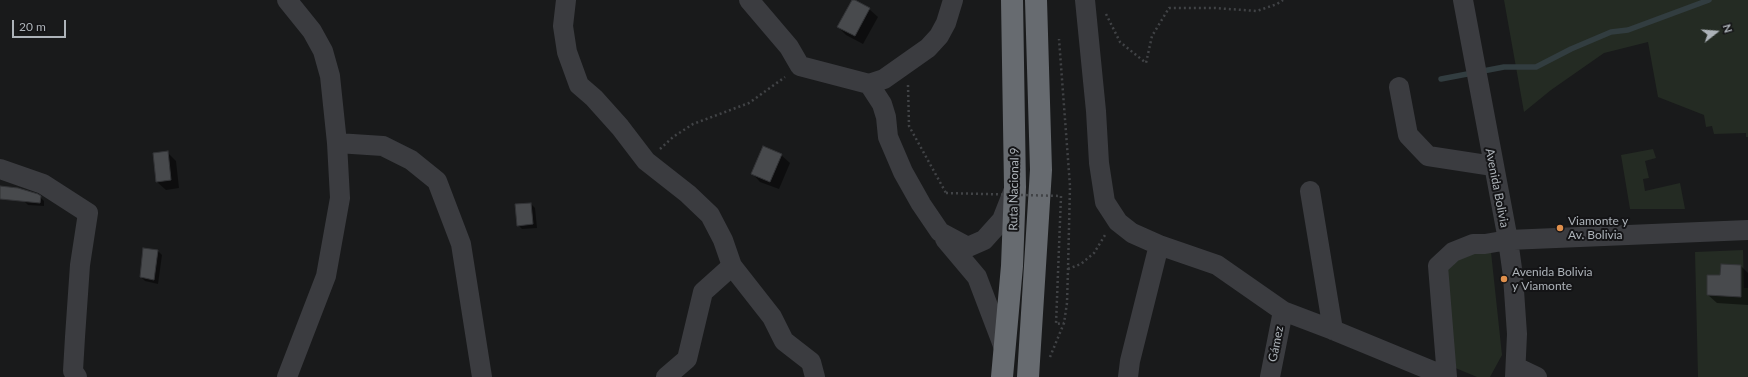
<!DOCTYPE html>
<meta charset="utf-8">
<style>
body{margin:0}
#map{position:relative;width:1748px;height:377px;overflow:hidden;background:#191a1b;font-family:Lato,sans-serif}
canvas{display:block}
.north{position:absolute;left:1696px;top:12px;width:40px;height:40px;-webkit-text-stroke:3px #141416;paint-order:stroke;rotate:73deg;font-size:11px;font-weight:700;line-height:16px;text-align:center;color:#adb3b9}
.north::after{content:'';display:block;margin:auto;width:14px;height:18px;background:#adb3b9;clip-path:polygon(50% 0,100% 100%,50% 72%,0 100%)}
.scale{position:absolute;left:12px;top:20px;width:54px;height:18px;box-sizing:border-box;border:2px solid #adb3b9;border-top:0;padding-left:5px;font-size:12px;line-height:14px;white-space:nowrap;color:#adb3b9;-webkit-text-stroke:3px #141416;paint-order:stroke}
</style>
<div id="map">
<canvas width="1748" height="377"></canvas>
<div class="north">N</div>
<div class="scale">20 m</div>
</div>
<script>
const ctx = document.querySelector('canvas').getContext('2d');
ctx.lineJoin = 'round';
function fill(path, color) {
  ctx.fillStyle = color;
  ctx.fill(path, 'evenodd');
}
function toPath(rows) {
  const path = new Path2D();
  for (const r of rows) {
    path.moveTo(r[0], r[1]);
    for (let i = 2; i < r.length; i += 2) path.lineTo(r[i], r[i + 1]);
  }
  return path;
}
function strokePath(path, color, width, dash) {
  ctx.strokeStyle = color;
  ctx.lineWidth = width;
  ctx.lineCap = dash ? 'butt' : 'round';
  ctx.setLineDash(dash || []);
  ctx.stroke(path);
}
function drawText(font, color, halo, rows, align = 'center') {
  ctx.font = font + ' Lato,sans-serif';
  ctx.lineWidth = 4;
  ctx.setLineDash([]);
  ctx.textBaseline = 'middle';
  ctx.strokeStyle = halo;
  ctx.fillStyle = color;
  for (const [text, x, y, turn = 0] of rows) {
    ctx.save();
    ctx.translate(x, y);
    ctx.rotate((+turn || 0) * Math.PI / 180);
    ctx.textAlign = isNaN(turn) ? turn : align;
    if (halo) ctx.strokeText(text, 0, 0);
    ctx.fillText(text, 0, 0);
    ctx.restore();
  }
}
fill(toPath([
 [1504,0,1748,0,1748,137,1746,137,1746,133,1714,134,1712,126,1706,127,1704,115,1658,97,1648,42,1604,53,1551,90,1524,112],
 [1653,149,1656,158,1645,161,1649,178,1643,179,1645,191,1680,183,1685,209,1630,209,1621,155],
 [1743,250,1744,288,1748,288,1748,377,1698,377,1695,252],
 [1467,252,1491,252,1502,355,1490,377,1477,377,1453,367,1445,272]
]), '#242b23');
fill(toPath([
 [853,0,869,9,878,17,863,44,846,35,838,27],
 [167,152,176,161,179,188,166,190,157,182,154,154],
 [781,155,790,163,779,189,760,182,752,173],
 [40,197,44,201,44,206,28,205,24,201],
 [531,204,535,208,537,228,522,229,518,225],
 [158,251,162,255,158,284,145,281,141,277],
 [1741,266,1748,273,1748,305,1717,303,1708,295,1721,276]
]), '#0007');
strokePath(toPath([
 [1441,79,1504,67,1536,67,1571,49,1611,32,1628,30,1709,0]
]), '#323d40', 5.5);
const building = toPath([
 [852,0,855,0,870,8,855,36,837,27,852,0],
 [763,146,782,154,770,182,751,174,763,146],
 [168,151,171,180,156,182,153,153,168,151],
 [0,186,18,188,38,194,41,196,40,203,0,199,0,186],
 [531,203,533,224,517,226,515,204,531,203],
 [143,248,158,250,154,280,140,277,143,248],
 [1721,264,1741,265,1741,297,1707,295,1707,275,1720,275,1721,264]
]);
fill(building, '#484a4d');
strokePath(building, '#333437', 1);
strokePath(toPath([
 [1106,14,1120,42,1146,63,1152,36,1169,8,1215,8,1257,11,1277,4,1283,0],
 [908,85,909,126,946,193],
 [660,149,673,137,693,124,749,103,785,77],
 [1061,196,1056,324,1064,323],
 [1068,269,1081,264,1094,253,1105,235],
 [1050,357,1064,323,1067,303,1068,269,1070,186,1059,39]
]), '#414346', 2.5, [2, 3]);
strokePath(toPath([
 [566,0,563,26,567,52,579,85,594,98,620,127,646,161,688,194,710,215,723,240,732,266,772,317,784,341,811,362,815,377],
 [749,0,789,47,800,66,869,84,884,79,928,48,939,36,946,23,953,0],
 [1085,0,1096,111,1099,163,1105,202,1118,222,1132,233,1159,245,1217,265,1283,311,1333,330,1447,377],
 [1463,0,1508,240,1513,276,1517,334,1515,377],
 [869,84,882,104,886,117,888,137,903,172,921,204,940,232,968,247,984,240,1002,220,1013,192],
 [1399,87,1408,135,1428,156,1493,166],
 [337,143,383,146,411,160,437,181,461,244,482,377],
 [0,169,43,184,88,213,80,265,75,337,73,371,77,377],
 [1310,191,1333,330],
 [945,239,977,277,1004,348],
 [1516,367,1537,377],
 [287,377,326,276,340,198,337,143,330,76,323,51,312,31,287,0],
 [666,377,687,359,703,292,732,266],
 [1128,377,1130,361,1159,245],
 [1270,377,1283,311],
 [1447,377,1438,266,1453,252,1473,244,1485,244,1508,240,1748,230]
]), '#3b3c40', 20);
strokePath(toPath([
 [1002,377,1012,266,1015,187,1012,0],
 [1028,377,1041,170,1036,0]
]), '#676b70', 22);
strokePath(toPath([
 [946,193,1061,196]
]), '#414346', 2.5, [2, 3]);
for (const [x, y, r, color] of [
 [1560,228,4,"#e0904c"],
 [1504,279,4,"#e0904c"]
]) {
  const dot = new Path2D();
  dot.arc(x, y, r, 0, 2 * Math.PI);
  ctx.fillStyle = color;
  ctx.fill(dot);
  strokePath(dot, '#141416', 1.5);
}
drawText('12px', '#adb3b9', '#141416', [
 ["Avenida Bolivia",1497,188,79],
 ["Ruta Nacional 9",1014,189,-89],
 ["Gámez",1276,344,-79]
]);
drawText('12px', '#adb3b9', '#141416', [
 ["Viamonte y",1568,221],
 ["Av. Bolivia",1568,235],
 ["Avenida Bolivia",1512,272],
 ["y Viamonte",1512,286]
], 'left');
</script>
